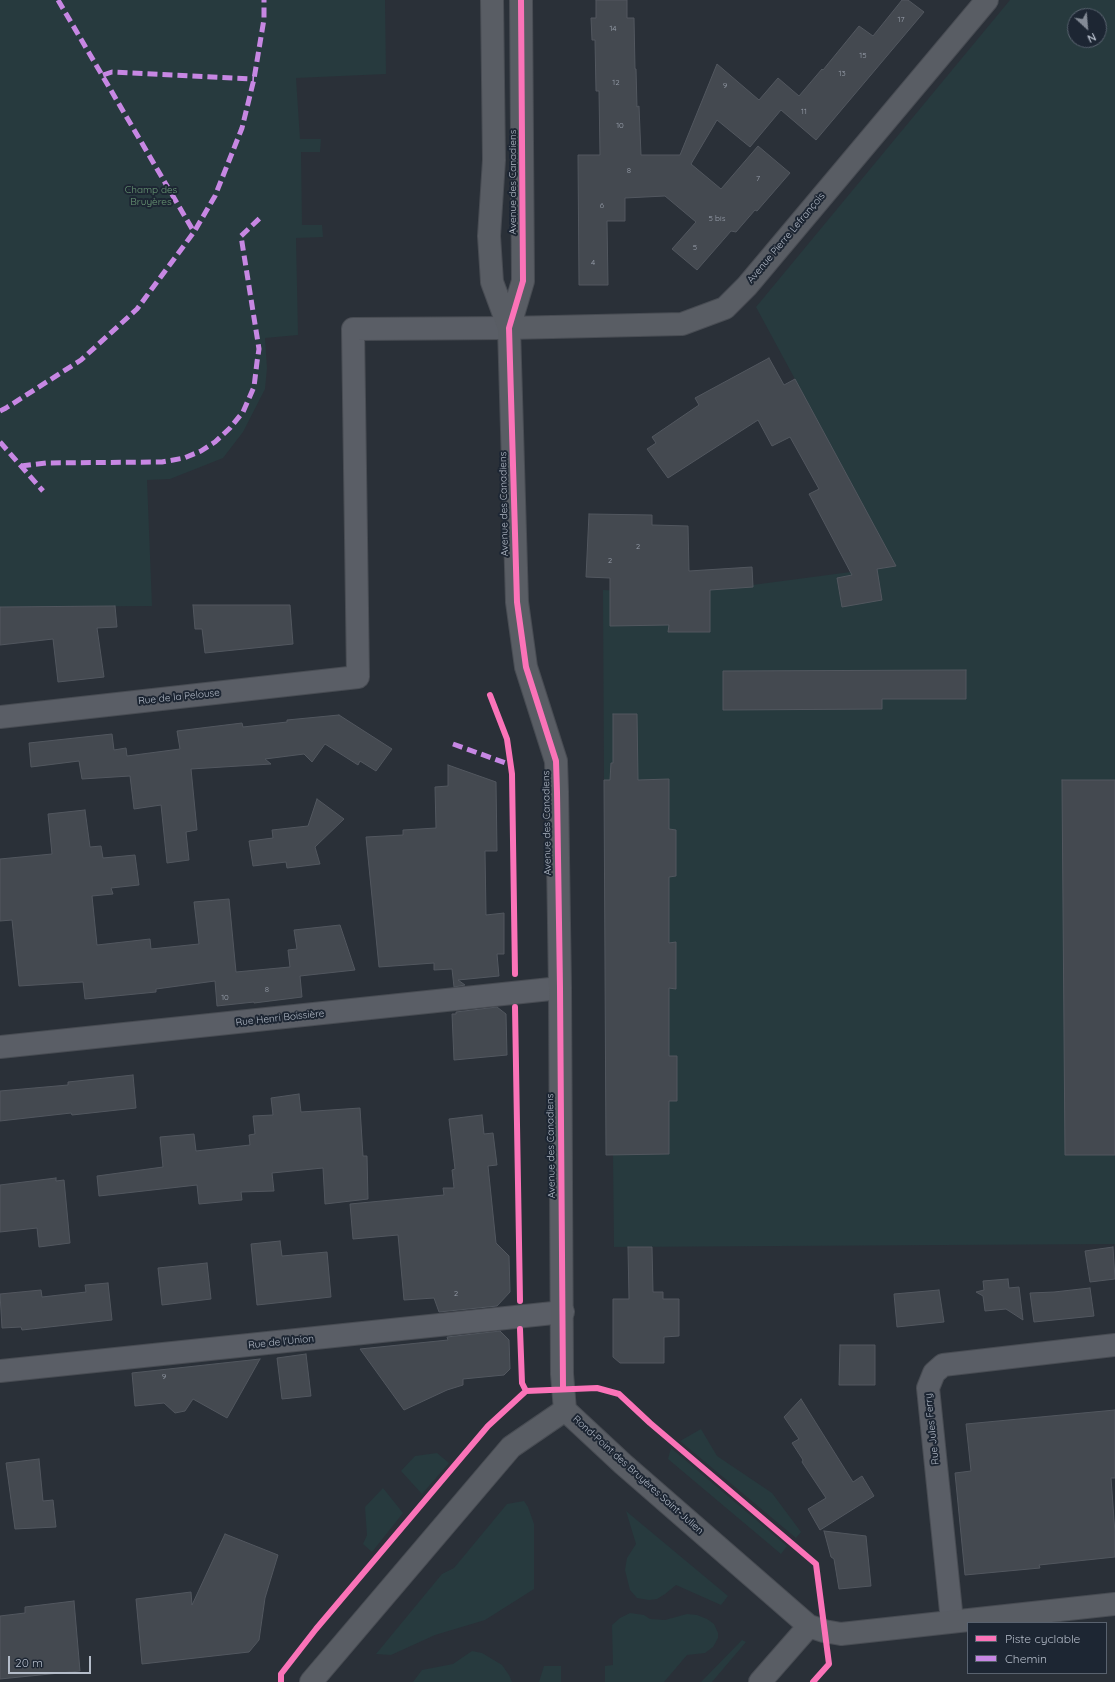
<!DOCTYPE html>
<meta charset="utf-8">
<style>
body{margin:0}
#map{position:relative;width:1115px;height:1682px;overflow:hidden;background:#2a3038;font-family:Quicksand,sans-serif}
canvas{display:block}
.legend{position:absolute;left:967px;top:1622px;width:140px;height:52px;box-sizing:border-box;background:#1d2633;border:1px solid #59626f;margin:0;padding:5px 7px;list-style:none;font-size:12px;color:#b4bcc9}
.legend li{display:flex;align-items:center;gap:8px;height:20px}
.legend b{width:20px;border:1px solid #59626f}
.north{position:absolute;left:1067px;top:8px;width:40px;height:40px;box-sizing:border-box;background:#1d2633;border:1px solid #59626f;border-radius:50%;rotate:154deg;font-size:11px;font-weight:700;line-height:16px;text-align:center;color:#b4bcc9}
.north::after{content:'';display:block;margin:auto;width:14px;height:18px;background:#848b96;clip-path:polygon(50% 0,100% 100%,50% 72%,0 100%)}
.scale{position:absolute;left:8px;top:1656px;width:83px;height:18px;box-sizing:border-box;border:2px solid #b4bcc9;border-top:0;padding-left:5px;font-size:12px;line-height:14px;white-space:nowrap;color:#b4bcc9;-webkit-text-stroke:3px #1d2633;paint-order:stroke}
</style>
<div id="map">
<canvas width="1115" height="1682"></canvas>
<ul class="legend">
<li><b style="height:5px;background:#fb73b8"></b>Piste cyclable</li>
<li><b style="height:5px;background:#c787e3"></b>Chemin</li>
</ul>
<div class="north">N</div>
<div class="scale">20 m</div>
</div>
<script>
const ctx = document.querySelector('canvas').getContext('2d');
ctx.lineJoin = 'round';
function fill(path, color) {
  ctx.fillStyle = color;
  ctx.fill(path, 'evenodd');
}
function toPath(rows) {
  const path = new Path2D();
  for (const r of rows) {
    path.moveTo(r[0], r[1]);
    for (let i = 2; i < r.length; i += 2) path.lineTo(r[i], r[i + 1]);
  }
  return path;
}
function strokePath(path, color, width, dash) {
  ctx.strokeStyle = color;
  ctx.lineWidth = width;
  ctx.lineCap = dash ? 'butt' : 'round';
  ctx.setLineDash(dash || []);
  ctx.stroke(path);
}
function drawText(font, color, halo, rows, align = 'center') {
  ctx.font = font + ' Quicksand,sans-serif';
  ctx.lineWidth = 4;
  ctx.setLineDash([]);
  ctx.textBaseline = 'middle';
  ctx.strokeStyle = halo;
  ctx.fillStyle = color;
  for (const [text, x, y, turn = 0] of rows) {
    ctx.save();
    ctx.translate(x, y);
    ctx.rotate((+turn || 0) * Math.PI / 180);
    ctx.textAlign = isNaN(turn) ? turn : align;
    if (halo) ctx.strokeText(text, 0, 0);
    ctx.fillText(text, 0, 0);
    ctx.restore();
  }
}
fill(toPath([
 [0,0,385,0,386,74,296,78,300,139,321,139,320,152,301,152,302,225,322,225,323,237,296,238,298,335,265,338,267,368,265,389,243,432,223,458,170,479,147,480,152,606,0,607],
 [1010,0,1115,0,1115,1244,614,1247,613,1155,606,1155,603,590,677,593,722,589,896,566,756,307],
 [1075,16,1099,16,1099,40,1075,40],
 [701,1429,717,1456,772,1493,801,1532,796,1538,680,1441],
 [671,1448,787,1546,781,1554,668,1459],
 [437,1453,449,1463,422,1494,401,1471,415,1456],
 [383,1488,403,1513,372,1552,363,1544,367,1535,365,1507],
 [524,1501,528,1507,534,1524,534,1589,485,1620,435,1635,391,1655,376,1654,442,1574,454,1568,507,1504],
 [626,1511,728,1596,721,1605,676,1585,665,1594,657,1599,649,1600,637,1598,630,1590,625,1570,627,1558,636,1544],
 [630,1613,644,1615,650,1619,665,1620,687,1614,697,1615,707,1619,714,1624,718,1633,718,1638,713,1647,705,1653,687,1655,664,1682,605,1682,605,1666,613,1665,612,1625,620,1618],
 [742,1640,746,1642,712,1682,701,1682],
 [472,1651,482,1653,502,1665,509,1675,512,1682,413,1682,422,1670,453,1664],
 [544,1666,561,1666,561,1682,539,1682]
]), '#273a3e');
const building = toPath([
 [596,0,627,0,627,18,634,18,635,69,636,69,637,107,639,106,641,155,680,155,717,64,759,100,778,78,799,96,822,69,823,70,859,26,873,36,902,0,908,0,924,12,816,140,781,110,750,147,717,120,691,164,721,189,758,146,790,173,757,211,755,210,736,232,731,231,697,270,672,249,696,222,665,196,625,198,625,221,607,221,608,285,579,285,578,155,600,155,599,91,596,91,595,40,592,40,591,18,596,18,596,0],
 [769,358,784,385,795,379,896,566,877,569,882,600,842,607,837,578,852,575,809,494,819,489,790,437,772,446,758,420,668,478,647,449,656,443,652,437,699,405,695,398,769,358],
 [589,514,652,515,652,525,688,526,689,571,752,567,753,587,710,590,710,632,668,632,669,625,610,626,610,578,586,577,589,514],
 [193,605,290,605,293,644,205,653,202,629,195,629,193,605],
 [115,606,117,627,97,628,104,677,58,682,53,639,0,645,0,607,115,606],
 [966,670,966,699,882,699,882,709,723,710,723,671,966,670],
 [613,714,637,714,638,780,669,779,669,829,676,830,676,876,669,877,669,943,676,942,676,989,669,988,669,1056,677,1056,677,1101,669,1101,669,1154,606,1155,604,780,610,780,611,763,613,763,613,714],
 [339,715,392,749,376,771,360,761,358,765,325,744,312,762,304,754,265,759,271,764,191,769,197,830,186,832,189,860,167,863,161,805,134,809,130,776,82,779,79,761,31,767,29,743,112,734,114,750,126,748,127,756,180,749,177,731,242,723,243,727,287,722,287,720,339,715],
 [448,765,496,782,497,851,485,851,486,915,504,913,504,954,497,954,499,976,458,980,465,985,454,987,452,969,434,970,434,963,379,967,366,837,403,835,403,830,436,828,435,787,448,786,448,765],
 [1062,780,1115,780,1115,1155,1065,1155,1062,780],
 [317,799,344,819,315,847,320,864,287,868,286,862,253,866,249,841,273,838,272,830,308,826,317,799],
 [85,810,90,847,101,846,103,858,135,855,139,885,111,888,113,894,92,896,97,945,150,939,151,949,199,944,194,902,229,899,236,972,290,967,288,950,297,949,294,930,340,925,355,970,300,976,302,997,254,1003,254,1002,217,1006,215,981,156,989,156,992,85,999,83,982,19,986,12,920,0,921,0,859,52,854,48,814,85,810],
 [497,1007,506,1014,507,1055,454,1060,452,1014,456,1014,456,1012,497,1007],
 [133,1075,136,1108,72,1115,71,1113,0,1121,0,1091,68,1085,68,1082,133,1075],
 [299,1094,301,1112,360,1108,363,1156,367,1156,368,1199,325,1204,323,1168,272,1173,274,1191,241,1192,242,1200,199,1204,197,1185,99,1196,97,1176,163,1167,160,1137,194,1134,196,1151,250,1145,249,1135,255,1134,253,1116,273,1115,271,1098,299,1094],
 [482,1115,484,1134,493,1133,497,1165,488,1166,496,1243,509,1256,510,1292,497,1306,439,1312,434,1298,404,1300,398,1235,353,1239,350,1204,444,1195,443,1188,454,1188,452,1170,455,1169,449,1119,482,1115],
 [56,1178,56,1181,64,1180,70,1243,39,1247,37,1228,0,1232,0,1185,56,1178],
 [280,1241,282,1256,327,1252,331,1297,257,1305,251,1244,280,1241],
 [628,1247,652,1247,653,1292,663,1292,663,1299,679,1299,679,1336,664,1337,664,1363,620,1363,613,1357,613,1299,629,1299,628,1247],
 [1113,1247,1115,1279,1090,1282,1085,1251,1113,1247],
 [207,1263,211,1299,162,1305,158,1268,207,1263],
 [1008,1279,1009,1288,1019,1287,1023,1320,1006,1309,985,1311,983,1296,976,1292,984,1290,983,1281,1008,1279],
 [108,1283,112,1320,22,1330,21,1327,2,1328,0,1294,41,1290,42,1297,86,1292,85,1285,108,1283],
 [1090,1288,1094,1316,1034,1322,1030,1293,1054,1292,1090,1288],
 [939,1290,944,1322,897,1327,894,1294,939,1290],
 [500,1331,509,1340,510,1369,504,1375,463,1379,463,1385,447,1390,404,1410,360,1349,448,1340,447,1337,500,1331],
 [840,1345,875,1345,875,1385,839,1385,840,1345],
 [306,1354,311,1396,282,1399,277,1358,306,1354],
 [260,1359,227,1418,193,1399,185,1411,175,1413,164,1403,135,1406,132,1373,260,1359],
 [801,1399,853,1482,862,1476,874,1496,820,1530,808,1509,826,1498,802,1462,803,1460,792,1443,799,1439,784,1417,801,1399],
 [1115,1410,1115,1478,1111,1478,1115,1533,1115,1557,1039,1565,1040,1568,965,1575,955,1473,971,1471,966,1424,1115,1410],
 [39,1459,43,1501,53,1500,56,1527,15,1529,6,1463,39,1459],
 [824,1531,866,1536,871,1586,839,1589,834,1559,831,1557,824,1531],
 [225,1534,278,1555,265,1598,259,1640,249,1652,142,1664,136,1599,191,1592,192,1605,225,1534],
 [74,1601,80,1671,0,1679,0,1616,25,1613,25,1607,74,1601]
]);
fill(building, '#444950');
strokePath(building, '#52575f', 1);
const street = toPath([
 [0,717,358,677,353,329,509,328],
 [0,1047,560,988],
 [0,1371,563,1312],
 [952,1621,928,1388,934,1373,943,1365,1115,1345]
]);
const secondary = toPath([
 [492,0,494,160,489,236,492,282,509,328],
 [521,0,523,281,509,328,517,602,526,667,556,761,557,792,560,988,562,1374,565,1410],
 [509,328,682,324,725,308,747,286,987,0],
 [565,1410,623,1464,809,1626,824,1631,841,1634,1115,1604],
 [311,1682,511,1447,565,1410],
 [760,1682,809,1626]
]);
strokePath(street, '#484c53', 24);
strokePath(secondary, '#484c53', 24);
strokePath(street, '#5a5e66', 22);
strokePath(secondary, '#595d64', 22);
strokePath(toPath([
 [58,0,194,232],
 [103,75,112,72,254,79],
 [0,411,6,408,81,360,137,309,194,232,215,196,242,128,254,79,264,19,264,0],
 [0,442,43,491],
 [21,466,46,463,162,462,184,458,201,451,215,442,230,428,243,412,254,387,257,362,259,349,241,236,260,218],
 [453,744,511,765]
]), '#c787e3', 5, [10, 5]);
strokePath(toPath([
 [521,0,523,281,509,328,517,602,526,667,556,761,557,792,560,988,563,1388],
 [490,695,507,739,512,774,515,974],
 [515,1007,520,1301],
 [520,1329,522,1383,526,1391],
 [281,1682,281,1674,316,1629,488,1426,526,1391,597,1388,619,1394,650,1423,816,1564,829,1664,813,1682]
]), '#fb73b8', 6);
drawText('8px', '#989fab', null, [
 ["17",901,20],
 ["14",613,29],
 ["15",863,56],
 ["13",842,74],
 ["12",616,83],
 ["9",725,86],
 ["11",804,112],
 ["10",620,126],
 ["8",629,171],
 ["7",758,179],
 ["6",602,206],
 ["5 bis",717,219],
 ["5",695,248],
 ["4",593,263],
 ["2",638,547],
 ["2",610,561],
 ["8",267,990],
 ["10",225,998],
 ["2",456,1294],
 ["9",164,1377]
]);
drawText('10px', '#b4bcc9', '#1d2633', [
 ["Avenue des Canadiens",513,182,-90],
 ["Avenue Pierre Lefrançois",786,238,-50],
 ["Avenue des Canadiens",504,504,-91],
 ["Rue de la Pelouse",179,697,-6],
 ["Avenue des Canadiens",547,823,-91],
 ["Rue Henri Boissière",280,1018,-6],
 ["Avenue des Canadiens",551,1146,-91],
 ["Rue de l'Union",281,1342,-6],
 ["Rue Jules Ferry",932,1429,-96],
 ["Rond-Point des Bruyères Saint-Julien",638,1475,42]
]);
drawText('10px', '#6b9a76', '#1d2633', [
 ["Champ des",151,190],
 ["Bruyères",151,202]
]);
</script>
